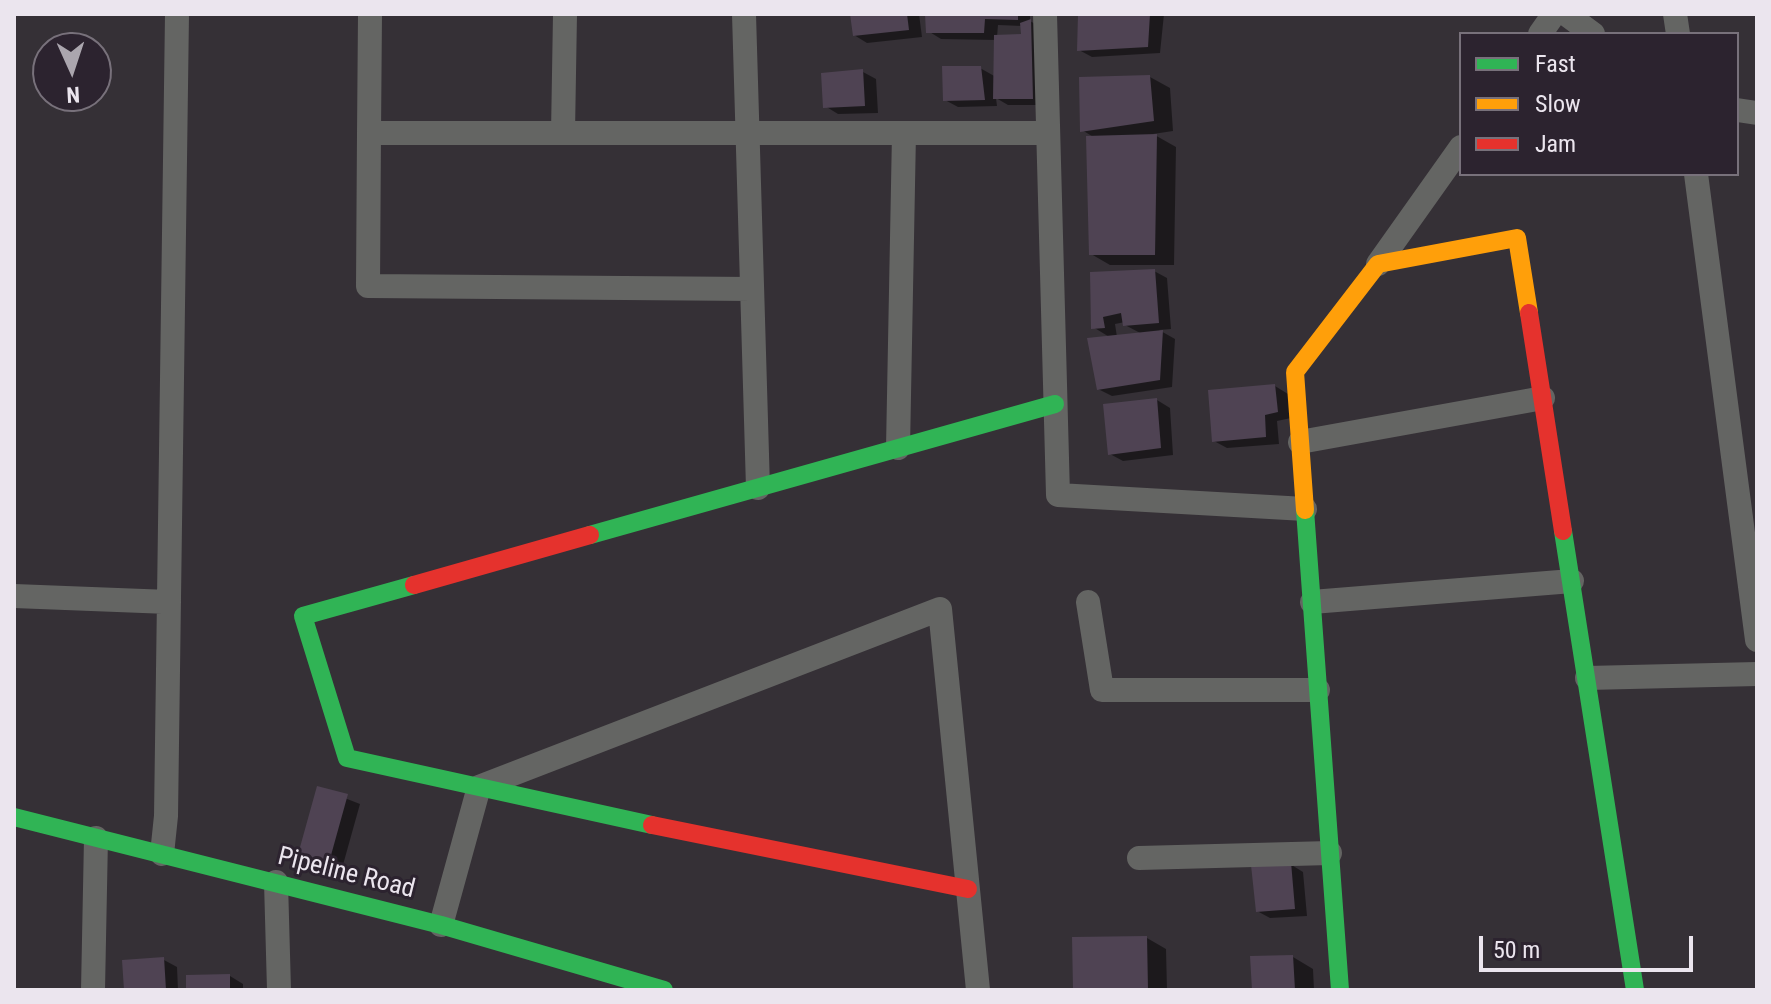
<!DOCTYPE html>
<style>
body{margin:0}
#map{position:relative;width:1771px;height:1004px;overflow:hidden;background:#353036;font-family:"Roboto Condensed",sans-serif}
canvas{display:block}
.frame{position:absolute;inset:0;border:16px solid #ebe5ee;pointer-events:none}
.legend{position:absolute;left:1459px;top:32px;width:280px;height:144px;box-sizing:border-box;background:#2c232f;border:2px solid #78717b;margin:0;padding:10px 14px;list-style:none;font-size:24px;color:#ebe5ee}
.legend li{display:flex;align-items:center;gap:16px;height:40px}
.legend b{width:40px;border:2px solid #78717b}
.north{position:absolute;left:32px;top:32px;width:80px;height:80px;box-sizing:border-box;background:#2c232f;border:2px solid #78717b;border-radius:50%;rotate:177deg;font-size:22px;font-weight:700;line-height:32px;text-align:center;color:#ebe5ee}
.north::after{content:'';display:block;margin:auto;width:28px;height:36px;background:#aba6ae;clip-path:polygon(50% 0,100% 100%,50% 72%,0 100%)}
.scale{position:absolute;left:1479px;top:936px;width:214px;height:36px;box-sizing:border-box;border:4px solid #ebe5ee;border-top:0;padding-left:10px;font-size:24px;line-height:28px;white-space:nowrap;color:#ebe5ee;-webkit-text-stroke:6px #2c232f;paint-order:stroke}
</style>
<div id="map">
<canvas width="1771" height="1004"></canvas>
<div class="frame"></div>
<ul class="legend">
<li><b style="height:10px;background:#30b455"></b>Fast</li>
<li><b style="height:10px;background:#ff9f0a"></b>Slow</li>
<li><b style="height:10px;background:#e5322d"></b>Jam</li>
</ul>
<div class="north">N</div>
<div class="scale">50 m</div>
</div>
<script>
const ctx = document.querySelector('canvas').getContext('2d');
ctx.lineJoin = 'round';
function fill(path, color) {
  ctx.fillStyle = color;
  ctx.fill(path, 'evenodd');
}
function toPath(rows) {
  const path = new Path2D();
  for (const r of rows) {
    path.moveTo(r[0], r[1]);
    for (let i = 2; i < r.length; i += 2) path.lineTo(r[i], r[i + 1]);
  }
  return path;
}
function strokePath(path, color, width, dash) {
  ctx.strokeStyle = color;
  ctx.lineWidth = width;
  ctx.lineCap = dash ? 'butt' : 'round';
  ctx.setLineDash(dash || []);
  ctx.stroke(path);
}
function drawText(font, color, halo, rows, align = 'center') {
  ctx.font = font + ' "Roboto Condensed",sans-serif';
  ctx.lineWidth = 6;
  ctx.setLineDash([]);
  ctx.textBaseline = 'middle';
  ctx.strokeStyle = halo;
  ctx.fillStyle = color;
  for (const [text, x, y, turn = 0] of rows) {
    ctx.save();
    ctx.translate(x, y);
    ctx.rotate((+turn || 0) * Math.PI / 180);
    ctx.textAlign = isNaN(turn) ? turn : align;
    if (halo) ctx.strokeText(text, 0, 0);
    ctx.fillText(text, 0, 0);
    ctx.restore();
  }
}
fill(toPath([
 [852,14,919,14,922,37,867,43,854,35],
 [927,14,1030,14,1030,21,1044,29,1046,105,1008,105,996,98,997,106,958,107,945,100,980,68,996,77,996,40,941,39,928,31],
 [998,25,1022,26,1023,36,997,37],
 [1080,14,1164,14,1160,53,1092,57,1079,50],
 [863,72,876,79,878,113,838,114,825,106],
 [1150,77,1170,88,1173,131,1153,134,1176,147,1174,265,1110,265,1091,254,1095,138,1082,130],
 [1154,271,1167,278,1171,329,1159,330,1175,339,1172,387,1112,396,1098,389,1111,338,1093,327,1092,274],
 [1125,322,1125,325,1142,334,1117,337,1115,324],
 [1275,386,1288,394,1291,418,1277,421,1279,444,1227,448,1214,441],
 [1157,400,1170,408,1173,455,1123,461,1110,454],
 [319,788,360,804,341,872,299,857],
 [1290,864,1303,872,1307,916,1270,918,1257,911],
 [1147,938,1166,949,1167,990,1075,990],
 [1293,957,1313,969,1314,990,1254,990],
 [164,960,177,967,178,990,126,990],
 [230,976,243,984,243,990,188,990]
]), '#0007');
fill(toPath([
 [850,14,907,14,909,30,853,36],
 [925,14,1018,14,1018,20,985,19,984,33,926,33],
 [1078,14,1150,14,1148,47,1077,51],
 [1031,19,1033,99,993,99,994,35,1021,34,1020,23],
 [942,66,981,66,985,100,943,101],
 [863,69,865,106,823,108,821,73],
 [1150,75,1154,121,1080,132,1079,77],
 [1157,134,1155,255,1089,255,1086,136],
 [1155,269,1159,323,1123,326,1121,313,1103,317,1105,328,1091,329,1090,272],
 [1163,330,1160,380,1097,390,1087,338],
 [1275,384,1278,412,1265,415,1266,437,1212,442,1208,390],
 [1157,398,1161,448,1108,455,1103,404],
 [317,786,348,794,328,866,297,858],
 [1291,862,1295,909,1256,912,1251,865],
 [1147,936,1148,990,1073,990,1072,937],
 [1293,955,1295,990,1252,990,1250,956],
 [164,957,166,990,124,990,122,960],
 [230,974,230,990,186,990,186,975]
]), '#4f4353');
strokePath(toPath([
 [370,14,369,133,1048,133],
 [744,14,758,488],
 [1045,14,1058,495,1305,509],
 [1566,14,1593,34],
 [1675,14,1678,34],
 [1540,34,1554,14],
 [1737,110,1757,113],
 [369,133,368,286,752,289],
 [563,133,565,14],
 [1696,174,1757,640],
 [1378,264,1461,147],
 [1300,442,1543,398],
 [898,448,904,133],
 [14,596,169,602],
 [1088,602,1102,690,1318,690],
 [1312,602,1572,581],
 [1587,678,1757,674],
 [162,854,166,816,177,14],
 [1139,858,1330,853],
 [276,882,279,990],
 [441,925,479,787,940,609,978,990],
 [93,990,96,838]
]), '#646563', 24);
strokePath(toPath([
 [1305,510,1340,990],
 [1563,531,1635,990],
 [590,535,1055,404],
 [414,585,303,616,347,758,652,825],
 [14,817,441,925,664,990]
]), '#30b455', 18);
strokePath(toPath([
 [1305,510,1295,372,1378,264,1517,238,1529,313]
]), '#ff9f0a', 18);
strokePath(toPath([
 [1529,313,1563,531],
 [414,585,590,535],
 [652,825,968,889]
]), '#e5322d', 18);
drawText('26px', '#ebe5ee', '#2c232f', [
 ["Pipeline Road",346,874,14]
]);
</script>
